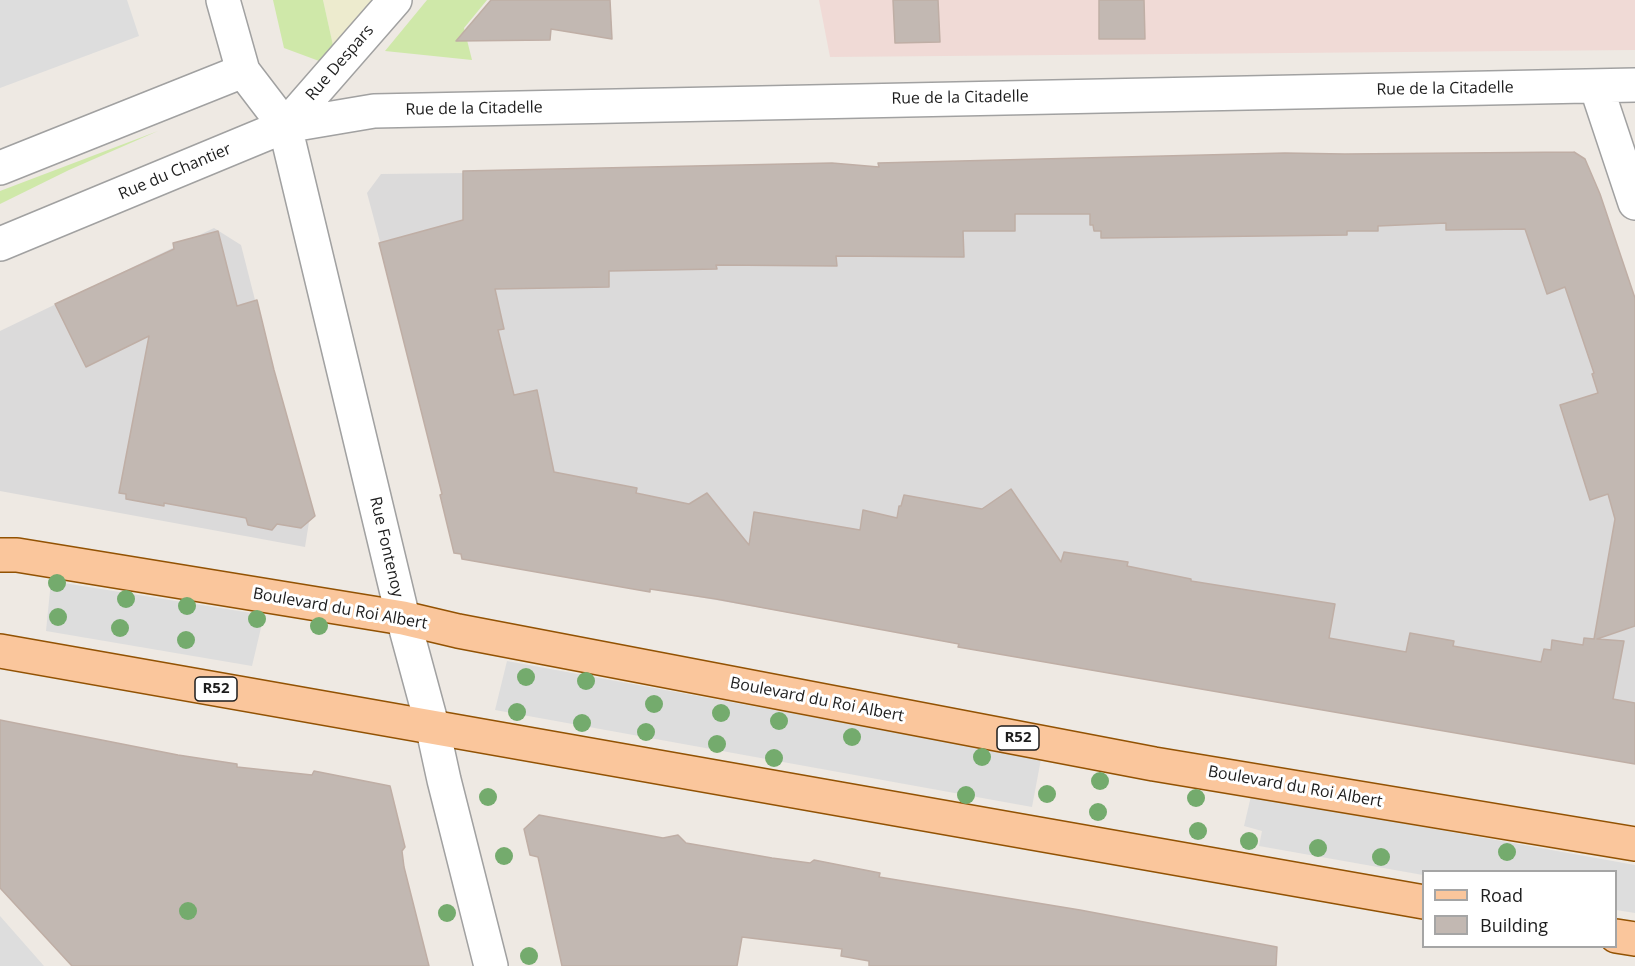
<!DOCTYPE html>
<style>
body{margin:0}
#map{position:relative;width:1635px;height:966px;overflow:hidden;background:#eee9e3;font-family:"Open Sans",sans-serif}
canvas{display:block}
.legend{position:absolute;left:1422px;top:870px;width:195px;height:78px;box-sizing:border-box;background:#fff;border:2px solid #a5a5a5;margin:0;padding:8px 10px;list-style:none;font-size:18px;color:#1d1d1d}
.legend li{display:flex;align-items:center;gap:12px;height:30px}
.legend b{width:30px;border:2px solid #a5a5a5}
</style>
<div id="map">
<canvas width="1635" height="966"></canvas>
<ul class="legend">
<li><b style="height:8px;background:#fac69c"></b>Road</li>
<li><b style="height:16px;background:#c2b8b2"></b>Building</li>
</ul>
</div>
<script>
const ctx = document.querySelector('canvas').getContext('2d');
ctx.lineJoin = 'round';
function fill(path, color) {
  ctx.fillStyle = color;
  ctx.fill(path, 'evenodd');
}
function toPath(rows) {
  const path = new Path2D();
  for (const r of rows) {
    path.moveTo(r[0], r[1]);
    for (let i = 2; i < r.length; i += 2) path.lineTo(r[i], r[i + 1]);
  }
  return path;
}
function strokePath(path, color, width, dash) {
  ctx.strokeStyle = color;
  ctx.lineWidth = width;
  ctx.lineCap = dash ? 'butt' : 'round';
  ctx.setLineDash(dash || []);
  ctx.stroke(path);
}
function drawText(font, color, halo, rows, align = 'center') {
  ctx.font = font + ' "Open Sans",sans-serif';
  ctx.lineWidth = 6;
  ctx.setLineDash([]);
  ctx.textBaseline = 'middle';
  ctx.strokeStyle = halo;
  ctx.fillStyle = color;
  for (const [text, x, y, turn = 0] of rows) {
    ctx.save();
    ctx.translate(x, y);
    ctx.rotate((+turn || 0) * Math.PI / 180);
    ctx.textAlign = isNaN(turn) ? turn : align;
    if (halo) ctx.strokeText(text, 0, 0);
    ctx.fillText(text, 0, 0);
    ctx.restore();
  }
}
fill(toPath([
 [1581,160,1635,324,1635,761,464,556,367,193,381,174],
 [214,228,241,245,310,516,305,547,0,491,0,331]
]), '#dbdada');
fill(toPath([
 [819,0,1635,0,1635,50,830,57]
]), '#f0dad6');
fill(toPath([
 [323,0,397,0,338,68]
]), '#edebce');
fill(toPath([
 [273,0,323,0,338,68,284,48],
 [427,0,487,0,464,28,472,60,385,51],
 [158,131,69,170,0,204,0,191]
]), '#cfe8a9');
fill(toPath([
 [0,0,127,0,139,36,0,88],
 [51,581,264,615,252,666,46,631],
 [507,661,1041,759,1032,807,495,710],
 [1251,796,1635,865,1635,913,1616,910,1616,872,1424,872,1423,875,1259,846,1262,831,1244,826],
 [0,916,44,966,0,966]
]), '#ddd');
const building = toPath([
 [491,0,610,0,612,39,551,29,550,40,456,41,491,0],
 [893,0,938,0,940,42,895,43,893,0],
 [1099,0,1144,0,1145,39,1099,39,1099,0],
 [1574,152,1585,159,1600,194,1635,298,1635,626,1597,639,1624,641,1613,699,1635,703,1635,764,958,647,959,644,716,599,650,589,650,592,462,559,461,554,454,553,440,495,442,494,379,243,463,220,463,171,832,163,879,167,878,163,1285,153,1345,154,1574,152],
 [1015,214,1090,214,1090,225,1093,225,1094,231,1101,231,1101,238,1347,235,1347,231,1378,231,1378,226,1446,223,1446,230,1525,229,1547,294,1565,287,1594,373,1592,374,1598,393,1560,405,1590,500,1608,494,1615,519,1594,639,1584,638,1583,645,1552,640,1551,650,1544,649,1541,662,1453,646,1454,641,1410,633,1406,652,1329,638,1335,604,1191,581,1191,579,1127,566,1128,562,1064,552,1061,562,1011,489,982,509,904,495,901,506,899,506,897,518,863,510,860,530,754,512,749,545,707,493,689,504,636,493,637,488,554,472,537,390,514,395,498,330,504,329,495,289,609,287,609,271,717,269,716,265,837,266,836,256,964,257,963,231,1015,231,1015,214],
 [218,231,237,306,257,300,274,370,315,516,301,528,277,524,272,530,248,525,246,518,164,503,164,506,126,499,126,494,119,493,149,336,86,367,55,304,174,249,173,243,218,231],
 [0,720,178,755,237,764,237,767,312,775,314,771,390,786,405,847,402,851,404,867,429,966,72,966,0,888,0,720],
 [539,815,663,838,678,835,686,843,772,858,810,863,814,860,880,873,879,877,1080,910,1277,947,1276,966,869,966,869,961,841,956,842,949,742,937,737,966,562,966,538,857,530,855,524,829,539,815]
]);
fill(building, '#c2b8b2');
strokePath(building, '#bfaea5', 1.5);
const street = toPath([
 [223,0,243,71,285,126,403,618,432,725,444,780,491,966],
 [1596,86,1635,203],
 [285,126,395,0],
 [0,168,243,71],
 [0,244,285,126,374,111,1635,85]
]);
const primary = toPath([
 [0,555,17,555,403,618,458,631,1154,764,1635,844],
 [0,651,1424,902],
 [1616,936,1635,939]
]);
strokePath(street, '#a1a1a1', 36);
strokePath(primary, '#925203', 36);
strokePath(street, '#fff', 33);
strokePath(primary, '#fac69c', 33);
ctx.fillStyle = '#74ab6d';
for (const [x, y] of [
 [57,583],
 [126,599],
 [187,606],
 [58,617],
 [257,619],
 [319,626],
 [120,628],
 [186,640],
 [526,677],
 [586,681],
 [654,704],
 [517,712],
 [721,713],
 [779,721],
 [582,723],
 [646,732],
 [852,737],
 [717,744],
 [982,757],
 [774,758],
 [1100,781],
 [1047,794],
 [966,795],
 [488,797],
 [1196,798],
 [1098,812],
 [1198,831],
 [1249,841],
 [1318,848],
 [1507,852],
 [504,856],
 [1381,857],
 [188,911],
 [447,913],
 [529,956]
]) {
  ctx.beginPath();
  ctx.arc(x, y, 9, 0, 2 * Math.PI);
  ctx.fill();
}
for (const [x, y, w] of [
 [216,689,42],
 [1018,738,42]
]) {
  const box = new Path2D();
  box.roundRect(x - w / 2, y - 12, w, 24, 4.5);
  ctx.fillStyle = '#fff';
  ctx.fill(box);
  strokePath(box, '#1d1d1d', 1.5);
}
drawText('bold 15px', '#1d1d1d', null, [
 ["R52",216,689],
 ["R52",1018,738]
]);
drawText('16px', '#1d1d1d', '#fff', [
 ["Rue Despars",340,63,-49],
 ["Rue de la Citadelle",1445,89,-1],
 ["Rue de la Citadelle",960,98,-1],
 ["Rue de la Citadelle",474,109,-1],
 ["Rue du Chantier",175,172,-23],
 ["Rue Fontenoy",386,547,77],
 ["Boulevard du Roi Albert",340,609,10],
 ["Boulevard du Roi Albert",817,700,11],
 ["Boulevard du Roi Albert",1295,787,10]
]);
</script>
